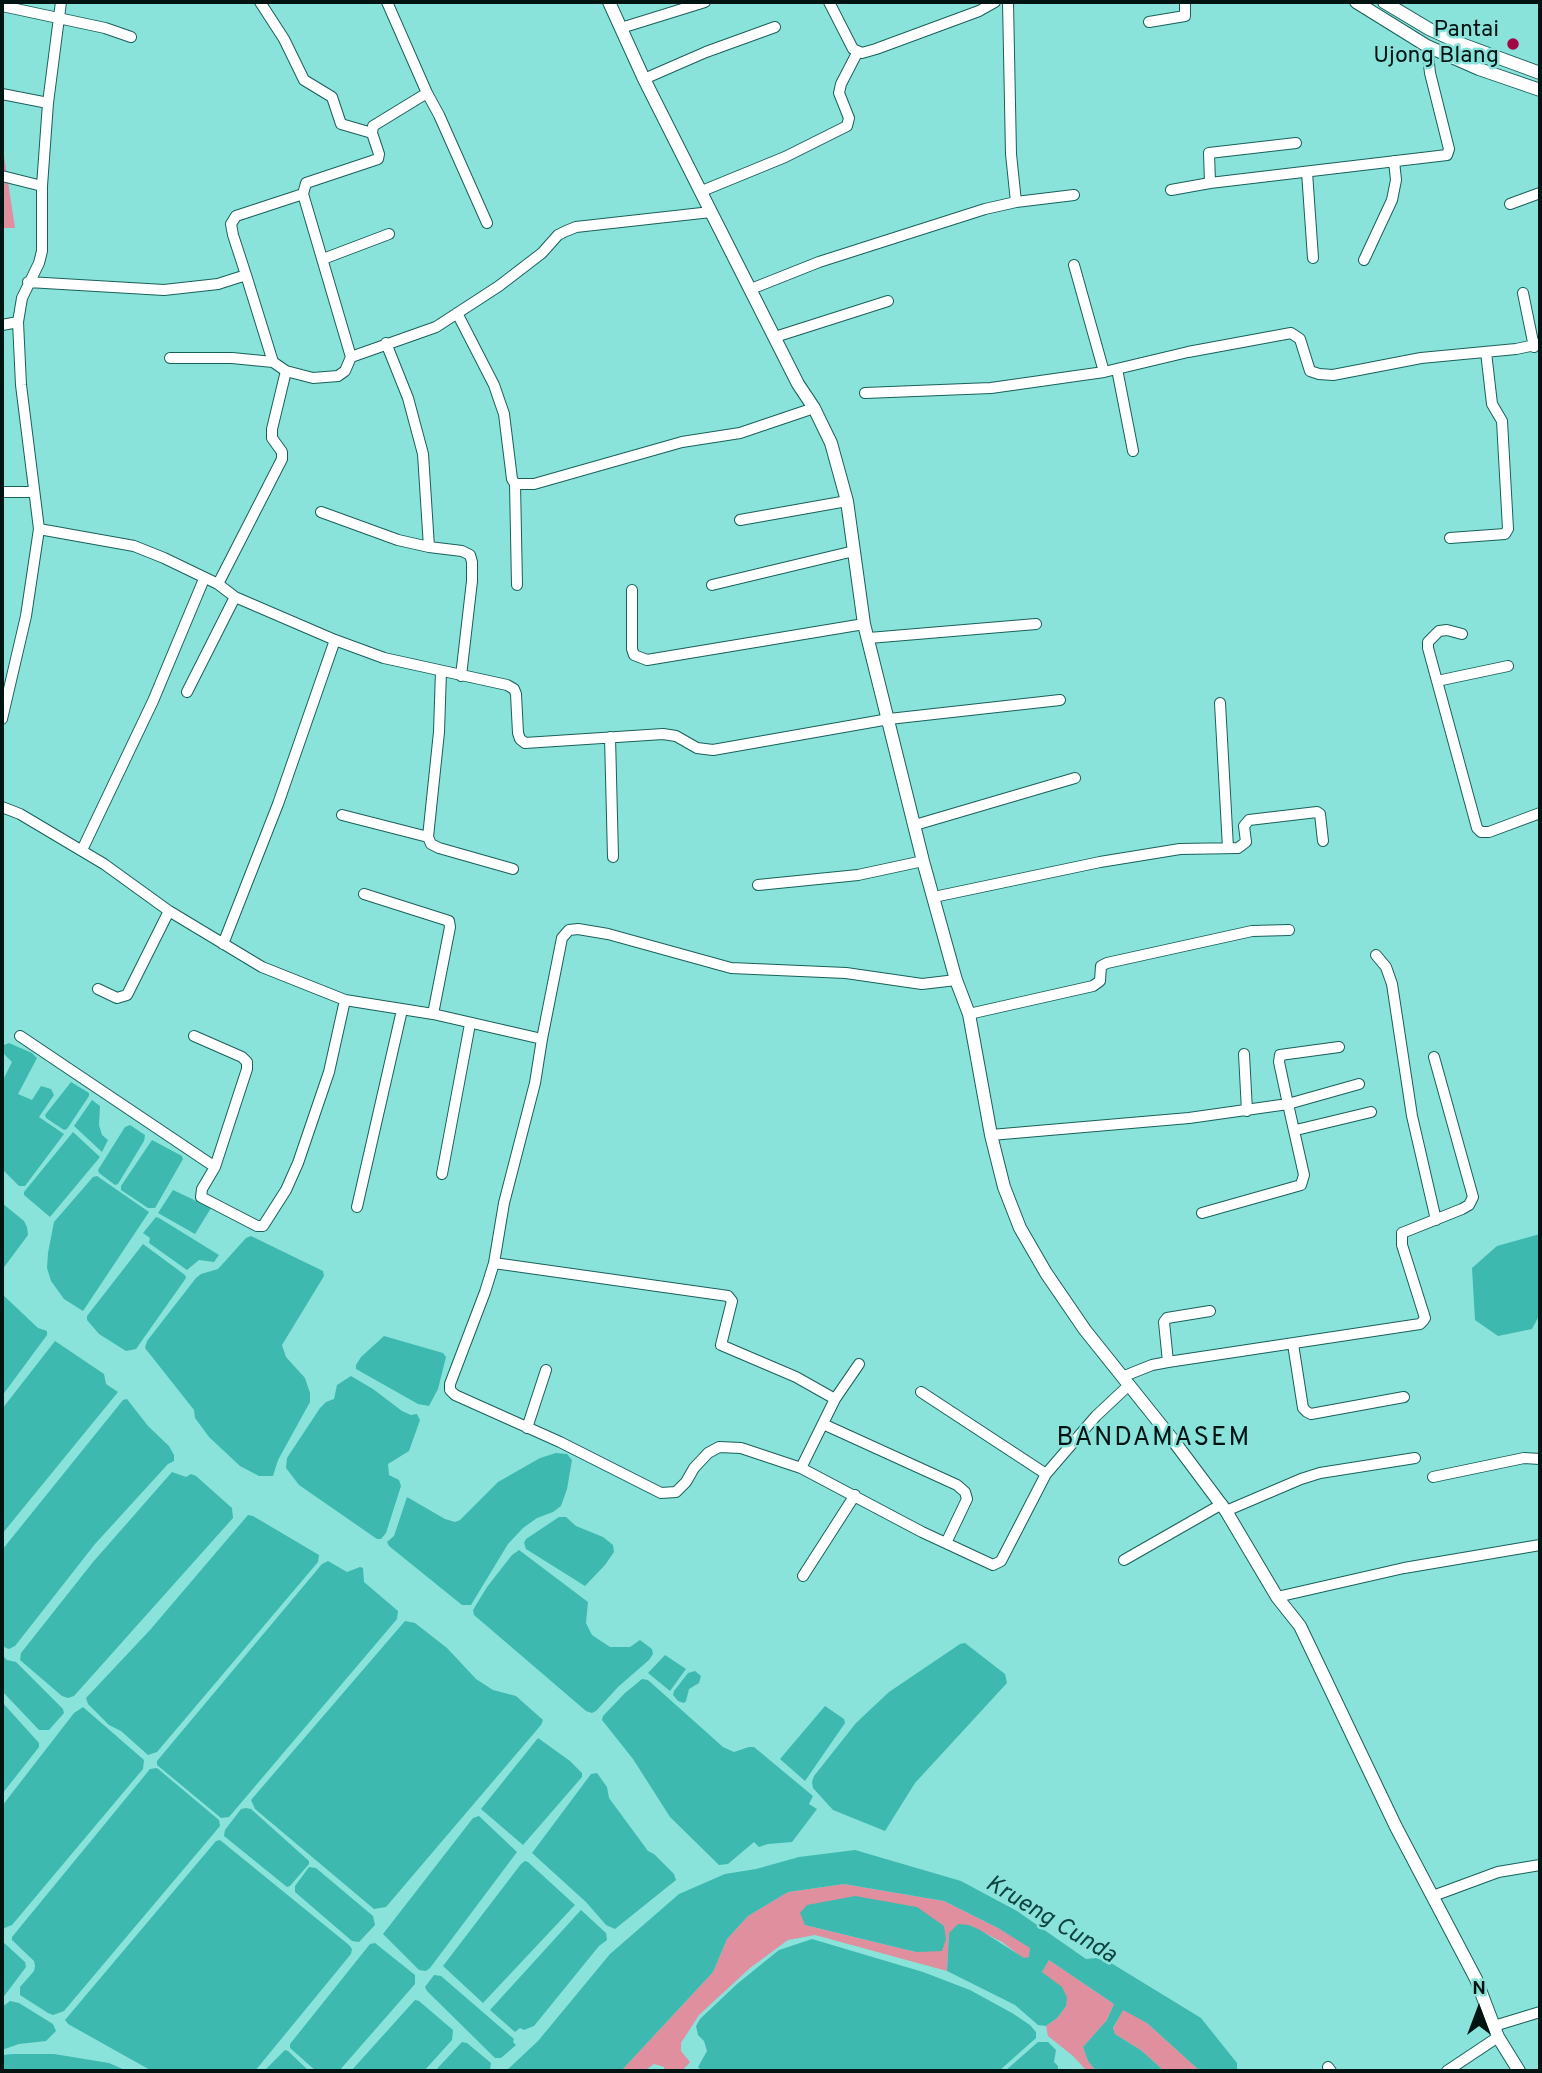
<!DOCTYPE html>
<style>
body{margin:0}
#map{position:relative;width:1542px;height:2073px;overflow:hidden;background:#8ae3da;font-family:Overpass,sans-serif}
canvas{display:block}
.frame{position:absolute;inset:0;border:4px solid #001412;pointer-events:none}
.north{position:absolute;left:1444px;top:1975px;width:70px;height:70px;-webkit-text-stroke:5px #8ae3da;paint-order:stroke;rotate:0deg;font-size:19px;font-weight:700;line-height:28px;text-align:center;color:#001412}
.north::after{content:'';display:block;margin:auto;width:24px;height:32px;background:#001412;clip-path:polygon(50% 0,100% 100%,50% 72%,0 100%)}
</style>
<div id="map">
<canvas width="1542" height="2073"></canvas>
<div class="frame"></div>
<div class="north">N</div>
</div>
<script>
const ctx = document.querySelector('canvas').getContext('2d');
ctx.lineJoin = 'round';
function fill(path, color) {
  ctx.fillStyle = color;
  ctx.fill(path, 'evenodd');
}
function toPath(rows) {
  const path = new Path2D();
  for (const r of rows) {
    path.moveTo(r[0], r[1]);
    for (let i = 2; i < r.length; i += 2) path.lineTo(r[i], r[i + 1]);
  }
  return path;
}
function strokePath(path, color, width, dash) {
  ctx.strokeStyle = color;
  ctx.lineWidth = width;
  ctx.lineCap = dash ? 'butt' : 'round';
  ctx.setLineDash(dash || []);
  ctx.stroke(path);
}
function drawText(font, color, halo, rows, align = 'center') {
  ctx.font = font + ' Overpass,sans-serif';
  ctx.lineWidth = 5;
  ctx.setLineDash([]);
  ctx.textBaseline = 'middle';
  ctx.strokeStyle = halo;
  ctx.fillStyle = color;
  for (const [text, x, y, turn = 0] of rows) {
    ctx.save();
    ctx.translate(x, y);
    ctx.rotate((+turn || 0) * Math.PI / 180);
    ctx.textAlign = isNaN(turn) ? turn : align;
    if (halo) ctx.strokeText(text, 0, 0);
    ctx.fillText(text, 0, 0);
    ctx.restore();
  }
}
fill(toPath([
 [2,142,15,228,2,228],
 [844,1884,944,1901,998,1928,1031,1948,1029,1957,1024,1959,1002,1942,969,1925,949,1933,947,1971,815,1935,788,1940,750,1968,699,2015,681,2043,681,2051,690,2062,682,2071,664,2071,664,2067,654,2064,644,2071,621,2071,713,1972,727,1939,748,1916,788,1892],
 [917,1907,916,1952,805,1925],
 [1049,1960,1114,2004,1107,2020,1083,2047,1088,2061,1096,2071,1087,2071,1073,2056,1048,2036,1046,2026,1057,2018,1066,2006,1042,1972],
 [1123,2009,1147,2023,1200,2071,1164,2071,1142,2051,1115,2034,1113,2029]
]), '#df8f9e');
fill(toPath([
 [9,1043,32,1053,37,1058,18,1094,32,1100,41,1086,51,1089,54,1095,39,1117,64,1134,25,1186,19,1186,2,1169,2,1082,12,1062,3,1053,4,1045],
 [71,1082,89,1093,89,1096,67,1129,64,1130,46,1118,45,1115],
 [92,1100,100,1106,99,1125,102,1135,108,1140,102,1152,74,1126],
 [130,1125,145,1135,144,1141,118,1184,115,1185,99,1173,98,1170,125,1127],
 [73,1132,100,1157,50,1217,24,1195,24,1192],
 [152,1140,182,1156,183,1159,155,1208,148,1208,121,1190,121,1186],
 [97,1176,149,1212,83,1311,64,1299,51,1281,47,1268,48,1253,54,1222,93,1177],
 [173,1190,211,1208,195,1234,158,1213],
 [2,1203,24,1221,27,1227,28,1235,2,1270],
 [156,1217,159,1218,219,1255,214,1262,199,1260,187,1270,149,1243,150,1238,143,1233],
 [1540,1234,1540,1314,1532,1329,1498,1336,1475,1320,1472,1268,1497,1246],
 [251,1236,323,1271,324,1276,282,1345,286,1357,305,1378,310,1393,310,1402,278,1460,273,1476,259,1476,240,1466,209,1437,195,1418,194,1410,145,1348,147,1341,196,1278,201,1274,218,1269,246,1238],
 [143,1244,185,1275,186,1278,136,1349,126,1351,99,1334,87,1320,87,1316],
 [2,1294,38,1328,47,1331,47,1335,2,1396],
 [384,1336,443,1353,446,1357,438,1389,429,1406,418,1404,356,1369,356,1365,361,1357],
 [55,1341,104,1374,106,1384,118,1392,2,1534,2,1409],
 [351,1376,373,1389,402,1411,411,1415,417,1414,420,1420,409,1451,388,1464,389,1475,399,1480,401,1486,386,1533,381,1539,377,1539,299,1485,286,1468,287,1458,320,1408,326,1402,334,1399,337,1385],
 [127,1399,148,1426,169,1446,174,1455,174,1461,168,1464,95,1544,15,1646,9,1649,6,1648,2,1645,2,1550,123,1400],
 [556,1453,567,1454,572,1460,567,1489,561,1506,553,1512,537,1518,523,1528,508,1544,471,1605,462,1605,389,1546,387,1542,394,1536,407,1497,445,1519,455,1522,460,1520,498,1482,540,1458],
 [172,1472,186,1477,191,1474,196,1476,232,1508,233,1518,74,1696,68,1698,62,1696,20,1660,21,1653,93,1562],
 [248,1515,253,1516,319,1555,318,1562,157,1752,148,1755,121,1731,109,1725,88,1704,86,1698,150,1630],
 [559,1517,566,1517,576,1526,603,1537,613,1545,614,1552,605,1565,585,1586,526,1549,524,1543,526,1539],
 [519,1550,588,1602,586,1623,592,1635,610,1647,630,1647,640,1640,652,1649,653,1654,649,1660,618,1687,596,1711,592,1713,586,1711,474,1615,473,1610,487,1587,512,1555],
 [328,1561,347,1572,360,1567,363,1568,364,1582,398,1611,397,1619,229,1817,221,1818,157,1765,157,1761,322,1564],
 [405,1621,415,1623,447,1648,476,1679,493,1690,516,1696,543,1720,541,1725,386,1907,374,1909,255,1809,251,1800],
 [965,1643,1005,1674,1007,1683,915,1783,885,1831,833,1810,813,1788,812,1782,814,1776,856,1723,889,1692,960,1644],
 [2,1655,7,1660,16,1662,63,1709,64,1713,49,1730,39,1730,2,1691],
 [665,1655,686,1669,670,1691,648,1673],
 [695,1671,701,1676,699,1683,689,1689,686,1701,684,1703,678,1701,673,1695,674,1691,688,1673],
 [642,1679,648,1680,723,1747,734,1752,749,1747,754,1747,813,1796,809,1804,817,1809,792,1842,768,1844,759,1847,754,1842,728,1864,719,1865,670,1817,633,1759,602,1720,603,1716,625,1693],
 [2,1702,39,1743,39,1747,2,1794],
 [825,1706,844,1719,845,1723,805,1781,780,1759],
 [83,1707,144,1760,143,1769,12,1925,2,1929,2,1806,74,1713],
 [538,1738,570,1761,582,1773,582,1777,523,1845,481,1809],
 [157,1768,219,1820,220,1826,64,2011,53,2015,48,2013,20,1995,20,1987,34,1971,35,1966,34,1961,12,1940,12,1937,150,1769],
 [597,1773,607,1787,609,1798,648,1851,654,1854,674,1874,676,1880,615,1929,606,1925,586,1902,532,1853,591,1774],
 [246,1808,251,1809,309,1861,309,1864,290,1886,287,1887,224,1836,225,1830,241,1809],
 [479,1816,517,1852,430,1968,426,1971,419,1970,383,1934,473,1818],
 [220,1840,349,1945,352,1949,351,1954,255,2071,152,2071,68,2024,65,2020,216,1841],
 [855,1850,961,1881,1017,1911,1086,1959,1096,1958,1111,1963,1201,2018,1237,2063,1237,2071,1200,2071,1147,2023,1123,2010,1113,2028,1115,2034,1142,2051,1164,2071,1096,2071,1088,2061,1083,2047,1107,2020,1114,2004,1049,1960,1042,1972,1062,1987,1067,1997,1066,2006,1057,2018,1046,2026,1038,2025,1015,2005,947,1971,949,1933,958,1924,969,1925,980,1930,1024,1958,1029,1957,1030,1948,998,1928,944,1901,844,1884,788,1892,748,1916,727,1939,713,1972,621,2071,506,2071,538,2041,610,1954,679,1894,725,1874,756,1869,799,1857],
 [525,1861,528,1862,575,1905,483,2003,443,1966,521,1864],
 [309,1867,316,1868,373,1916,375,1925,359,1942,352,1941,295,1892,295,1886],
 [855,1896,917,1907,944,1926,946,1939,942,1951,916,1952,805,1925,800,1913,807,1905],
 [581,1910,606,1933,607,1940,599,1946,534,2026,524,2030,520,2028,515,2032,490,2010],
 [812,1939,923,1972,970,1990,1012,2013,1030,2025,1036,2032,1036,2038,999,2071,702,2071,698,2067,707,2051,704,2041,698,2035,696,2026,700,2019,737,1984,779,1950],
 [2,1941,25,1962,26,1967,2,1999],
 [375,1943,415,1975,415,1984,339,2071,316,2071,290,2048,290,2044,370,1944],
 [434,1975,441,1976,514,2039,513,2042,516,2045,501,2058,495,2058,427,1991,425,1987],
 [415,2000,419,2001,453,2030,452,2040,424,2071,351,2071],
 [10,2001,19,2003,53,2024,56,2031,46,2041,19,2044,2,2050,2,2007],
 [462,2042,467,2043,491,2063,490,2070,435,2071],
 [1038,2042,1048,2042,1056,2050,1054,2062,1058,2066,1058,2071,1005,2071],
 [285,2050,288,2051,309,2071,264,2071],
 [13,2054,54,2054,109,2063,127,2071,2,2071,2,2055]
]), '#3db9af');
const minor = toPath([
 [260,2,284,39,304,80,332,97,341,124,372,133],
 [829,2,853,49,862,53,876,49,979,11,995,2],
 [1008,2,1011,154,1016,202],
 [2,6,105,28,131,37],
 [1149,22,1185,16,1185,2],
 [621,28,705,2],
 [644,79,706,52,775,27],
 [427,93,439,115,487,223],
 [2,94,48,103],
 [1307,172,1313,258],
 [2,176,42,186],
 [1210,183,1209,153,1296,143],
 [1171,190,1210,183,1447,155,1449,149,1430,73,1427,46],
 [702,191,785,157,847,126,849,118,839,93,841,84,857,53],
 [303,194,351,357],
 [1510,204,1540,193],
 [323,259,389,234],
 [1364,260,1392,200,1396,180,1394,161],
 [1074,265,1104,372,1188,352,1291,333,1300,339,1310,371,1319,374,1333,375,1421,358,1516,349,1540,344],
 [246,275,233,235,231,224,236,216,303,194,306,183,378,159,379,154,372,133,373,126,427,93,387,2],
 [28,282,164,290,218,284,246,275,273,362,286,371,313,378,338,376,345,371,351,357,436,327,499,286,542,253,558,235,566,231,576,227,711,212],
 [751,289,819,262,985,209,1016,202,1074,195],
 [1523,293,1534,347],
 [457,313,494,385,504,414,512,479,515,484,534,484,682,442,740,433,814,408],
 [2,325,18,322],
 [775,337,888,301],
 [386,343,408,398,423,454,429,547],
 [170,358,232,358,273,362],
 [1117,369,1133,451],
 [865,393,991,388,1104,372],
 [515,484,517,585],
 [2,492,33,492],
 [321,512,398,540,429,547,462,551,470,555,472,562,472,581,461,676],
 [740,520,847,501],
 [39,529,134,546,164,558,218,584,235,597,335,640,384,658,507,685,514,689,516,694,518,733,520,739,525,743,663,734,676,736,697,748,713,750,889,719,1060,700],
 [1450,538,1505,534,1508,529,1502,421,1492,404,1486,352],
 [218,584,282,459,282,452,272,438,272,429,286,371],
 [712,585,854,551],
 [632,590,632,649,634,655,647,660,864,624],
 [1462,634,1447,630,1439,631,1428,642,1428,648,1477,828,1481,832,1489,832,1540,813],
 [869,638,1036,624],
 [441,671,439,732,428,837,431,844,439,848,513,869],
 [1437,681,1508,666],
 [187,692,235,597],
 [1220,703,1228,848],
 [2,719,26,616,39,529,21,385,18,322,22,298,39,263,42,251,42,186,48,103,61,2],
 [610,737,613,857],
 [2,807,20,814,104,864,169,911,262,967,345,1000,433,1014,542,1039,562,938,569,930,578,929,608,934,731,968,846,973,922,984,956,980],
 [342,815,428,837],
 [915,825,1075,778],
 [82,850,153,701,204,579],
 [758,885,858,875,923,861],
 [364,894,449,921,450,927,433,1014],
 [934,897,1100,862,1180,849,1238,848,1246,842,1244,826,1249,820,1317,812,1320,814,1323,841],
 [223,944,278,804,335,640],
 [1376,955,1386,967,1392,984,1412,1116,1436,1220],
 [98,989,117,998,127,995,169,911],
 [969,1014,1093,986,1100,981,1101,966,1107,963,1252,931,1289,930],
 [20,1036,215,1167],
 [194,1036,242,1057,247,1062,247,1069,215,1167,202,1189,201,1197,257,1226,263,1226,286,1190,298,1163,329,1072,345,1000],
 [542,1039,535,1083,504,1203,494,1263,485,1292,450,1384,450,1390,455,1395,560,1442,661,1493,676,1492,686,1482,694,1468,708,1453,719,1447,741,1448,801,1468,922,1532,993,1565,1001,1561,1046,1474,1096,1416,1129,1385],
 [1339,1047,1280,1055,1279,1062,1288,1104,1359,1084],
 [1244,1054,1247,1111],
 [1296,1130,1371,1112],
 [991,1135,1189,1118,1288,1104,1304,1175,1301,1185,1202,1213],
 [442,1174,470,1024],
 [357,1207,402,1010],
 [494,1263,728,1296,732,1301,721,1345,796,1377,835,1399,801,1468],
 [1293,1344,1303,1408,1307,1412,1311,1414,1404,1397],
 [1168,1362,1164,1322,1167,1318,1210,1311],
 [1122,1377,1152,1365,1168,1362,1420,1324,1423,1321,1425,1318,1402,1245,1402,1233,1462,1209,1469,1205,1473,1197,1434,1057],
 [921,1392,1046,1474],
 [835,1399,859,1364],
 [823,1424,957,1485,965,1492,967,1499,946,1543],
 [527,1428,546,1370],
 [1433,1477,1524,1458,1540,1459],
 [1226,1511,1301,1479,1320,1473,1415,1458],
 [1124,1560,1222,1504],
 [803,1576,855,1495],
 [1277,1597,1404,1568,1540,1545],
 [1433,1896,1498,1872,1540,1865],
 [1494,2026,1540,2012],
 [1328,2067,1331,2071],
 [1447,2071,1498,2037]
]);
const tertiary = toPath([
 [609,2,644,79,711,212,798,384,814,408,831,443,847,501,864,624,923,861,956,980,969,1014,991,1135,1004,1187,1020,1228,1046,1273,1085,1330,1173,1440,1226,1511,1277,1597,1300,1626,1396,1827,1476,1979,1498,2037,1519,2071],
 [1356,2,1427,46,1479,69,1540,90],
 [1384,2,1429,29,1464,45,1540,73]
]);
strokePath(minor, '#18615b', 12);
strokePath(tertiary, '#18615b', 14);
strokePath(minor, '#fff', 10);
strokePath(tertiary, '#fff', 12);
for (const [x, y, r, color] of [
 [1513,44,7,"#a10645"]
]) {
  const dot = new Path2D();
  dot.arc(x, y, r, 0, 2 * Math.PI);
  ctx.fillStyle = color;
  ctx.fill(dot);
  strokePath(dot, '#8ae3da', 2.5);
}
drawText('23px', '#001412', '#8ae3da', [
 ["Pantai",1499,31],
 ["Ujong Blang",1499,57]
], 'right');
drawText('italic 24px', '#0d4440', '#8ae3da', [
 ["Krueng Cunda",1050,1921,31]
]);
ctx.letterSpacing = '2px';
drawText('26px', '#001412', '#8ae3da', [
 ["BANDAMASEM",1154,1440]
]);
ctx.letterSpacing = '0px';
</script>
